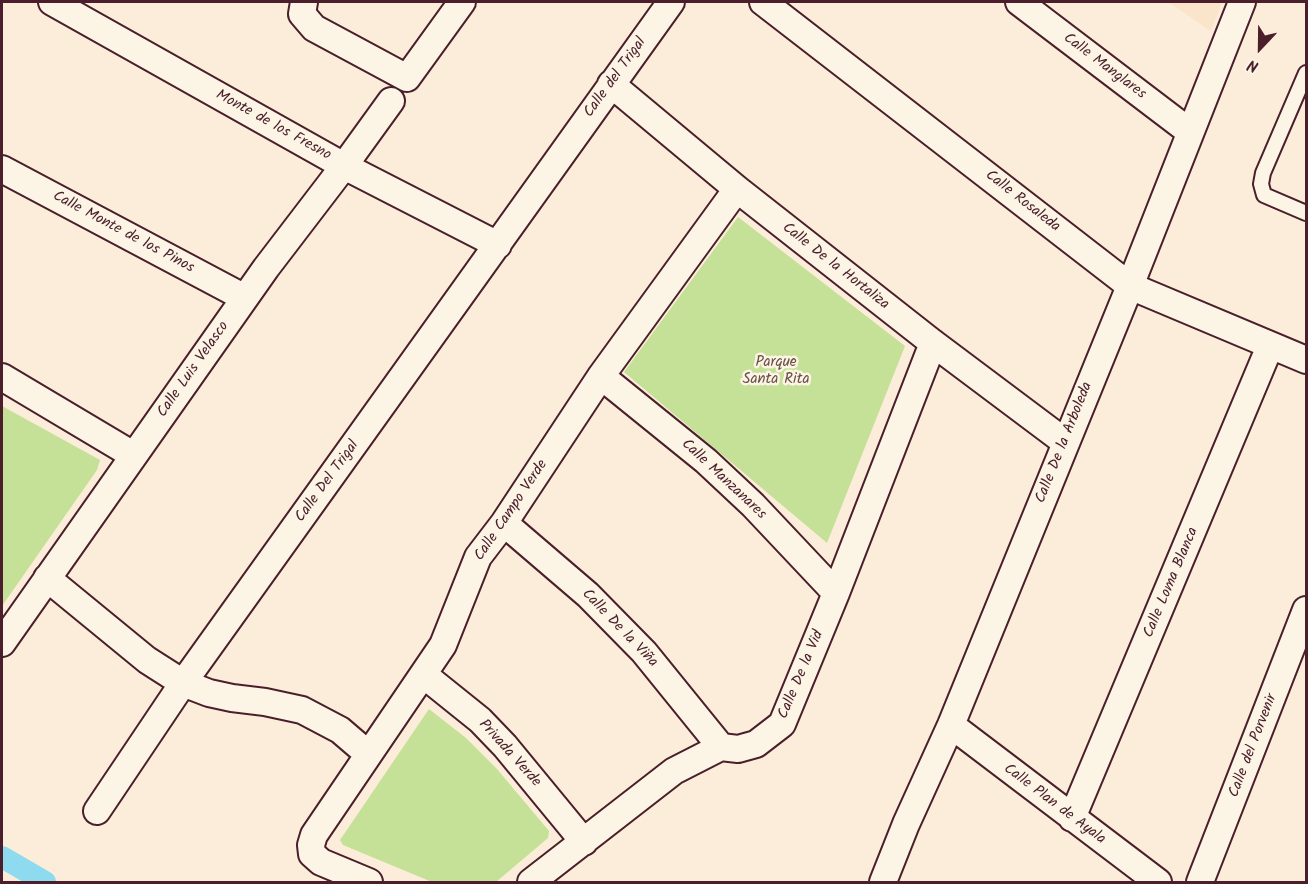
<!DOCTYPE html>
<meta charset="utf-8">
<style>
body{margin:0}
#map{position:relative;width:1308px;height:884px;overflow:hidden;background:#fbedd9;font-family:Kalam,sans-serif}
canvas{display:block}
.frame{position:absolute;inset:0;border:3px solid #4a1f2b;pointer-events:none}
.north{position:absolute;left:1230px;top:18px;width:60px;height:60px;-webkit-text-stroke:4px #fcf5e5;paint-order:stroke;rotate:202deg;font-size:16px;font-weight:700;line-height:24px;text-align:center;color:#4a1f2b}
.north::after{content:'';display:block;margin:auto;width:21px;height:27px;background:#4a1f2b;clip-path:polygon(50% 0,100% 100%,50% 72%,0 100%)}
</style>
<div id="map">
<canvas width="1308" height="884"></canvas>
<div class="frame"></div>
<div class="north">N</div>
</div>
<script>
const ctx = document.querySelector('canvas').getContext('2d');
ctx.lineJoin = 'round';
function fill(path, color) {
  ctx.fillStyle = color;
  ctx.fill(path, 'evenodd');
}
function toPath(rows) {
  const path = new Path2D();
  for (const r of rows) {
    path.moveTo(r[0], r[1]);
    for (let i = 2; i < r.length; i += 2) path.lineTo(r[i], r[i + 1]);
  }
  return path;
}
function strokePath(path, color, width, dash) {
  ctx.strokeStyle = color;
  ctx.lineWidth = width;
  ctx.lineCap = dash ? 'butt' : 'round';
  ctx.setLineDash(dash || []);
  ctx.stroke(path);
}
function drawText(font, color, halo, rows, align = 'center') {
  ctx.font = font + ' Kalam,sans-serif';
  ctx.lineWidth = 5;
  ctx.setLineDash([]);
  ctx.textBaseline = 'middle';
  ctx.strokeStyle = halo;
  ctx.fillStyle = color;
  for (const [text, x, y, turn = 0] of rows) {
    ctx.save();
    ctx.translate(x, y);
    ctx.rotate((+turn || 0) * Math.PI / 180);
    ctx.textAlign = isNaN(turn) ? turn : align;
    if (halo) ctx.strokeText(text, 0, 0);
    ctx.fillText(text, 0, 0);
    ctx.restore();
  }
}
fill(toPath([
 [1168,2,1222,2,1211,31]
]), '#fae4ca');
fill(toPath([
 [738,217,905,346,827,543,624,372],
 [2,406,100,460,97,470,2,606],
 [429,709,466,738,497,769,549,831,548,838,496,882,432,882,343,845,340,840]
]), '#c5e097');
strokePath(toPath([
 [2,857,45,882]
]), '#8edaee', 22);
const lane = toPath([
 [1306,73,1263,173,1261,184,1264,195,1306,213]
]);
const street = toPath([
 [52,2,344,166,498,245],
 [304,2,302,14,314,28,407,78,462,2],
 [763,2,1130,286,1306,360],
 [1019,2,1190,132],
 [611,84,737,189,933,343,1065,442],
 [2,169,245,298],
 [601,376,706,461,753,505,836,593],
 [2,377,133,455],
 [504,523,588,595,644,652,721,747],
 [47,578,147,660,183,683,209,693,232,698,265,702,302,710,340,730,368,754],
 [2,643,266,268,344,166,391,101],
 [424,675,480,720,505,746,584,842],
 [951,725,1158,882],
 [97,811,183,683,671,2],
 [1072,818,1270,346],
 [369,882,321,862,312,854,311,845,314,835,443,645,478,557,504,523,601,376,737,189],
 [531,882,674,771,721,747,738,749,756,744,782,724,836,593,933,343],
 [883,882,906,824,951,725,1130,286,1242,2],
 [1200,882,1306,610]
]);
strokePath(lane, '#4a1f2b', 18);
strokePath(street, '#4a1f2b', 30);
strokePath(lane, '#fcf5e5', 14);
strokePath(street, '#fcf5e5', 26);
drawText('15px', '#4a1f2b', '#fcf5e5', [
 ["Calle Manglares",1104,67,37],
 ["Calle del Trigal",616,78,-54],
 ["Monte de los Fresno",273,126,29],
 ["Calle Rosaleda",1022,202,38],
 ["Calle Monte de los Pinos",123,233,28],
 ["Calle De la Hortaliza",835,267,38],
 ["Calle Luis Velasco",194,370,-55],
 ["Calle De la Arboleda",1065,443,-68],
 ["Calle Manzanares",723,480,43],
 ["Calle Del Trigal",328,482,-54],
 ["Calle Campo Verde",512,511,-56],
 ["Calle Loma Blanca",1172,583,-67],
 ["Calle De la Viña",619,629,46],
 ["Calle De la Vid",802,675,-67],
 ["Calle del Porvenir",1254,746,-69],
 ["Privada Verde",509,754,48],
 ["Calle Plan de Ayala",1054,805,37]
]);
drawText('15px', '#694f46', '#fcf5e5', [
 ["Parque",776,363],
 ["Santa Rita",776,380]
]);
</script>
